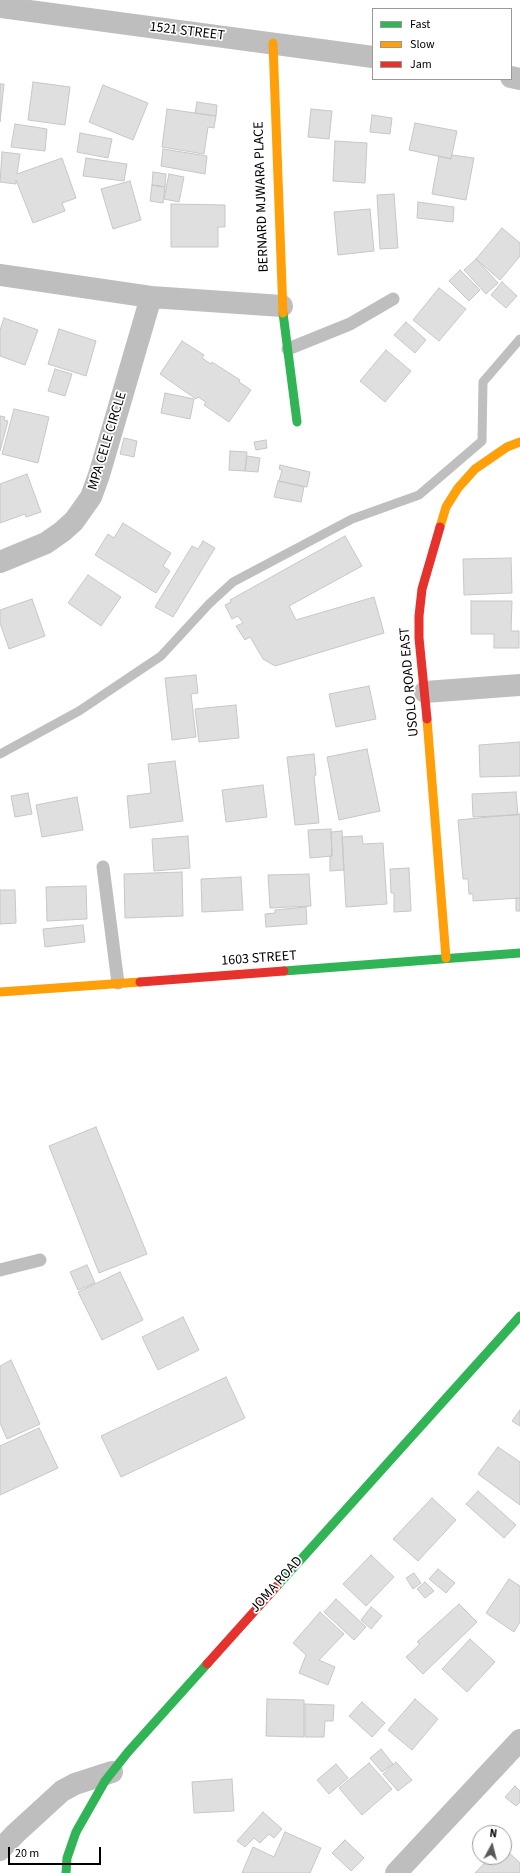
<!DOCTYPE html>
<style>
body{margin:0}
#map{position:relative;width:520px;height:1873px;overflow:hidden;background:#fff;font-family:"Source Sans 3",sans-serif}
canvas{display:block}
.legend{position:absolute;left:372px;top:8px;width:140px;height:72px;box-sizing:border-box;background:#fff;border:1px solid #999;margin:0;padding:5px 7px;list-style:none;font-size:12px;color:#000}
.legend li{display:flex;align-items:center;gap:8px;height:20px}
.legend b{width:20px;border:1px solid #999}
.north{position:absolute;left:472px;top:1825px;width:40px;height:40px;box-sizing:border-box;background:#fff;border:1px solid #999;border-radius:50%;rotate:7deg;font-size:11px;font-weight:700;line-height:16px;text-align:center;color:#000}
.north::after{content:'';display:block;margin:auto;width:14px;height:18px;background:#595959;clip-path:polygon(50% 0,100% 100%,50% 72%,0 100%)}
.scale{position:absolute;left:8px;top:1847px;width:93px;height:18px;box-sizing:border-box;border:2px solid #000;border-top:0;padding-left:5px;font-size:12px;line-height:14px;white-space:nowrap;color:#000;-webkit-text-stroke:3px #fff;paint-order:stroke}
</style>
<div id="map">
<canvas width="520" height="1873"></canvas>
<ul class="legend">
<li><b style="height:5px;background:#30b455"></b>Fast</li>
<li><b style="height:5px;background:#ff9f0a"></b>Slow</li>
<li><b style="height:5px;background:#e5322d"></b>Jam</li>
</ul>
<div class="north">N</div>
<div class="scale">20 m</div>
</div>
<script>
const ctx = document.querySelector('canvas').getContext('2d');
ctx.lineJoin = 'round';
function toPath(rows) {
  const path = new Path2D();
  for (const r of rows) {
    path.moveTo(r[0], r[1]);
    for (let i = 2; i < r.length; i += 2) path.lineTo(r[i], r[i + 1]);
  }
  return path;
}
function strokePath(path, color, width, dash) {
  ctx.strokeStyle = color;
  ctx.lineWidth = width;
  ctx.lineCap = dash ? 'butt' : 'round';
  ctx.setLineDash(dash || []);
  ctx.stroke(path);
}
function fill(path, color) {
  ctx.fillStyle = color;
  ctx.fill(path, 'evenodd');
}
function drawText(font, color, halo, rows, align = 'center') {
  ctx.font = font + ' "Source Sans 3",sans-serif';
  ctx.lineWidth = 3.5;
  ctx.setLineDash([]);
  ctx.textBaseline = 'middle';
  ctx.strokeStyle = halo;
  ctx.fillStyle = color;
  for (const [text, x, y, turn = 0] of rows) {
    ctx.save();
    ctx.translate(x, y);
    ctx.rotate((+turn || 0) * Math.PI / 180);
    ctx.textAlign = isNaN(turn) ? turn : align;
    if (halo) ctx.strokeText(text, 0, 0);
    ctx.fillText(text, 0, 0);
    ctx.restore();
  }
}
strokePath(toPath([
 [0,754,79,711,161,656,209,604,233,582,352,519,419,495,482,441,483,382,520,339]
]), '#bfbfbf', 9);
const building = toPath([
 [33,82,70,87,65,125,28,120,33,82],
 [0,84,4,84,0,122,0,84],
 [103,85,148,103,133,140,89,122,103,85],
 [197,102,217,105,216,116,195,113,197,102],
 [167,109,216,116,214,128,208,127,204,154,162,147,167,109],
 [311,109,332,111,329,139,308,137,311,109],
 [372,115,392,118,390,134,370,132,372,115],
 [415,123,457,131,451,159,409,150,415,123],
 [15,124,47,129,45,151,11,147,15,124],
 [80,133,112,139,108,158,77,152,80,133],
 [335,141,367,143,365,183,333,181,335,141],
 [163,149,207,156,205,174,161,166,163,149],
 [2,152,20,154,17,174,62,158,76,198,62,203,65,211,33,223,16,180,16,184,0,182,2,152],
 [452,155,474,158,466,200,432,194,439,156,451,159,452,155],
 [86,158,127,164,124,181,83,176,86,158],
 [153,172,166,174,165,187,152,185,153,172],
 [169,174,184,177,179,202,164,199,169,174],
 [130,181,141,220,113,229,101,189,130,181],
 [152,185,165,187,163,203,150,201,152,185],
 [394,194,398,248,380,249,377,195,394,194],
 [418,202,454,207,453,222,417,218,418,202],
 [171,204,225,205,225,227,218,227,218,247,171,247,171,204],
 [370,209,374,251,338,255,334,212,370,209],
 [502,228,520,243,520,256,500,280,476,259,502,228],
 [476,259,498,283,486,294,464,270,476,259],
 [460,270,480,290,469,301,449,281,460,270],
 [502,282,517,296,506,308,491,295,502,282],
 [439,288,466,309,439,341,413,320,439,288],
 [4,318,38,330,25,365,0,356,0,330,4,318],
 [406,322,426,340,415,353,394,335,406,322],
 [59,329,96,341,86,376,48,364,59,329],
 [182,341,204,355,202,358,211,364,212,362,240,380,239,382,251,390,229,422,204,405,206,402,198,397,196,399,160,374,182,341],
 [386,350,411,371,385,402,360,381,386,350],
 [55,369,72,374,65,396,48,391,55,369],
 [165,393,194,399,190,419,161,413,165,393],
 [14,409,49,417,38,463,2,454,14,409],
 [0,416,5,417,4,420,8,421,0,451,0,416],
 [124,438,137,441,134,457,120,454,124,438],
 [266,440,267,448,256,450,254,442,266,440],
 [230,451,247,452,245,471,229,470,230,451],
 [247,456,260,458,258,472,245,471,247,456],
 [280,465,310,472,307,487,279,481,282,470,279,469,280,465],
 [27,474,41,512,26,517,25,514,0,523,0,484,27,474],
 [278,481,304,487,301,502,274,497,278,481],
 [123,523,171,553,163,566,170,571,156,593,95,555,108,534,114,538,123,523],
 [345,536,362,566,289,606,296,620,374,597,384,633,275,666,263,659,250,637,245,640,236,626,243,623,238,616,232,619,225,605,231,602,230,600,345,536],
 [203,541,215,548,173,617,155,607,192,546,198,549,203,541],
 [511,558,512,593,464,595,463,559,511,558],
 [88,575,121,597,101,626,68,603,88,575],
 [32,599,45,636,9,649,0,623,0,610,32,599],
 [471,601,512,601,511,631,519,631,519,648,494,648,494,634,471,634,471,601],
 [196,675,198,693,191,694,196,737,172,740,165,678,196,675],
 [369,686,376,719,336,727,329,694,369,686],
 [236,705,239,738,199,742,195,709,236,705],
 [520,742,520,776,480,777,479,745,520,742],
 [367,749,380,811,339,820,327,757,367,749],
 [314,754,316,775,314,776,319,823,295,825,287,757,314,754],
 [175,761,183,821,130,828,127,796,151,793,148,764,175,761],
 [263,785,267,817,226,822,222,790,263,785],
 [516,792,518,815,473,817,472,794,516,792],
 [28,793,32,814,15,817,11,796,28,793],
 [77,797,83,830,42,837,36,805,77,797],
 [520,814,520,898,473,901,473,894,469,894,468,879,463,879,458,820,520,814],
 [331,829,332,856,310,858,308,830,331,829],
 [342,831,344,870,330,871,330,856,332,856,331,832,342,831],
 [188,836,190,868,154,871,152,839,188,836],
 [362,836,363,844,383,843,387,904,346,907,342,837,362,836],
 [409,868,411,911,394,912,394,893,391,893,390,869,409,868],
 [182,872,183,916,125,918,124,874,182,872],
 [309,874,311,906,270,908,268,875,309,874],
 [241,877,243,910,202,912,201,879,241,877],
 [86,886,87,919,47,921,46,887,86,886],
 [0,890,15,890,16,923,0,924,0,890],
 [516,898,520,898,520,911,516,911,516,898],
 [306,907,307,924,266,927,265,914,275,913,275,910,306,907],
 [83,925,85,942,45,947,43,929,83,925],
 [96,1127,147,1254,99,1273,49,1146,96,1127],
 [87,1265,95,1283,78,1290,70,1272,87,1265],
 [120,1272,143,1320,102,1340,78,1292,120,1272],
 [183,1317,199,1350,158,1370,142,1337,183,1317],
 [11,1360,40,1424,7,1439,0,1423,0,1366,11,1360],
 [226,1377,245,1418,121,1477,101,1436,226,1377],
 [520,1410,520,1426,512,1421,520,1410],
 [39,1428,58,1468,0,1495,0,1446,39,1428],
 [498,1447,520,1462,520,1505,478,1474,498,1447],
 [478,1491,516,1525,504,1538,466,1504,478,1491],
 [432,1498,456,1520,418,1561,393,1539,432,1498],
 [371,1555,394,1577,366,1606,343,1584,371,1555],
 [438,1569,455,1583,446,1593,429,1579,438,1569],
 [414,1573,421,1583,413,1589,406,1578,414,1573],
 [509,1579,520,1586,520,1622,514,1632,486,1613,509,1579],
 [425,1582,434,1591,425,1598,417,1589,425,1582],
 [336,1599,366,1627,354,1640,324,1612,336,1599],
 [459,1604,477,1622,423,1674,406,1657,420,1644,417,1642,459,1604],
 [371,1607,382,1616,371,1629,361,1620,371,1607],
 [320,1612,344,1634,319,1660,335,1667,328,1685,299,1673,306,1655,293,1643,320,1612],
 [470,1639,495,1662,467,1692,442,1669,470,1639],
 [267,1699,304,1700,304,1737,266,1736,267,1699],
 [415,1699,438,1719,412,1750,388,1730,415,1699],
 [362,1702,385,1723,372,1737,349,1716,362,1702],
 [305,1704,334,1705,333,1721,325,1721,324,1737,305,1737,305,1704],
 [381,1749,393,1764,382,1772,370,1758,381,1749],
 [396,1762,412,1780,398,1791,383,1774,396,1762],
 [369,1763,392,1789,362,1815,339,1788,369,1763],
 [336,1764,348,1778,329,1794,317,1780,336,1764],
 [232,1779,234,1811,194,1813,192,1782,232,1779],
 [515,1786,520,1791,520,1802,516,1806,505,1797,515,1786],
 [263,1812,282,1829,274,1838,269,1834,260,1843,254,1838,245,1847,237,1841,263,1812],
 [285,1832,321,1848,310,1873,242,1873,253,1847,274,1857,285,1832],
 [345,1840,364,1858,351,1871,332,1853,345,1840],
 [504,1848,520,1863,520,1873,475,1873,490,1857,504,1857,504,1848]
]);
fill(building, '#dfdfdf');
strokePath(building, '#c7c7c7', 1);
strokePath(toPath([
 [288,349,350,324,393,299],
 [103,867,118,983],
 [0,1270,40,1260]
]), '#bebebe', 13);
strokePath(toPath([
 [0,7,373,57],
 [511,77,520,79],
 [0,275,151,297,282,306],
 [0,562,46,543,63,531,74,521,91,497,99,475,151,297],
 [425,692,520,685],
 [0,1850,15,1834,62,1791,75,1784,112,1772],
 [396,1873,520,1740]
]), '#bebebe', 22);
strokePath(toPath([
 [283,313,297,422],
 [284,971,520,953],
 [277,1586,520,1316],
 [66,1873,67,1858,76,1832,105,1781,128,1752,207,1664]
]), '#30b455', 9);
strokePath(toPath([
 [273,43,283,313],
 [440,527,446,507,458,488,475,469,507,447,520,442],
 [427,719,446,958],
 [0,992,140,982]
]), '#ff9f0a', 9);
strokePath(toPath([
 [427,719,419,638,419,616,422,589,440,527],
 [140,982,284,971],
 [207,1664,277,1586]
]), '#e5322d', 9);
drawText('14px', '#000', '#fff', [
 ["1521 STREET",187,32,7],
 ["BERNARD MJWARA PLACE",262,197,-92],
 ["MPA CELE CIRCLE",108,441,-73],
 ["USOLO ROAD EAST",410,682,-95],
 ["1603 STREET",259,959,-4],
 ["JOMA ROAD",277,1585,-48]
]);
</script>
